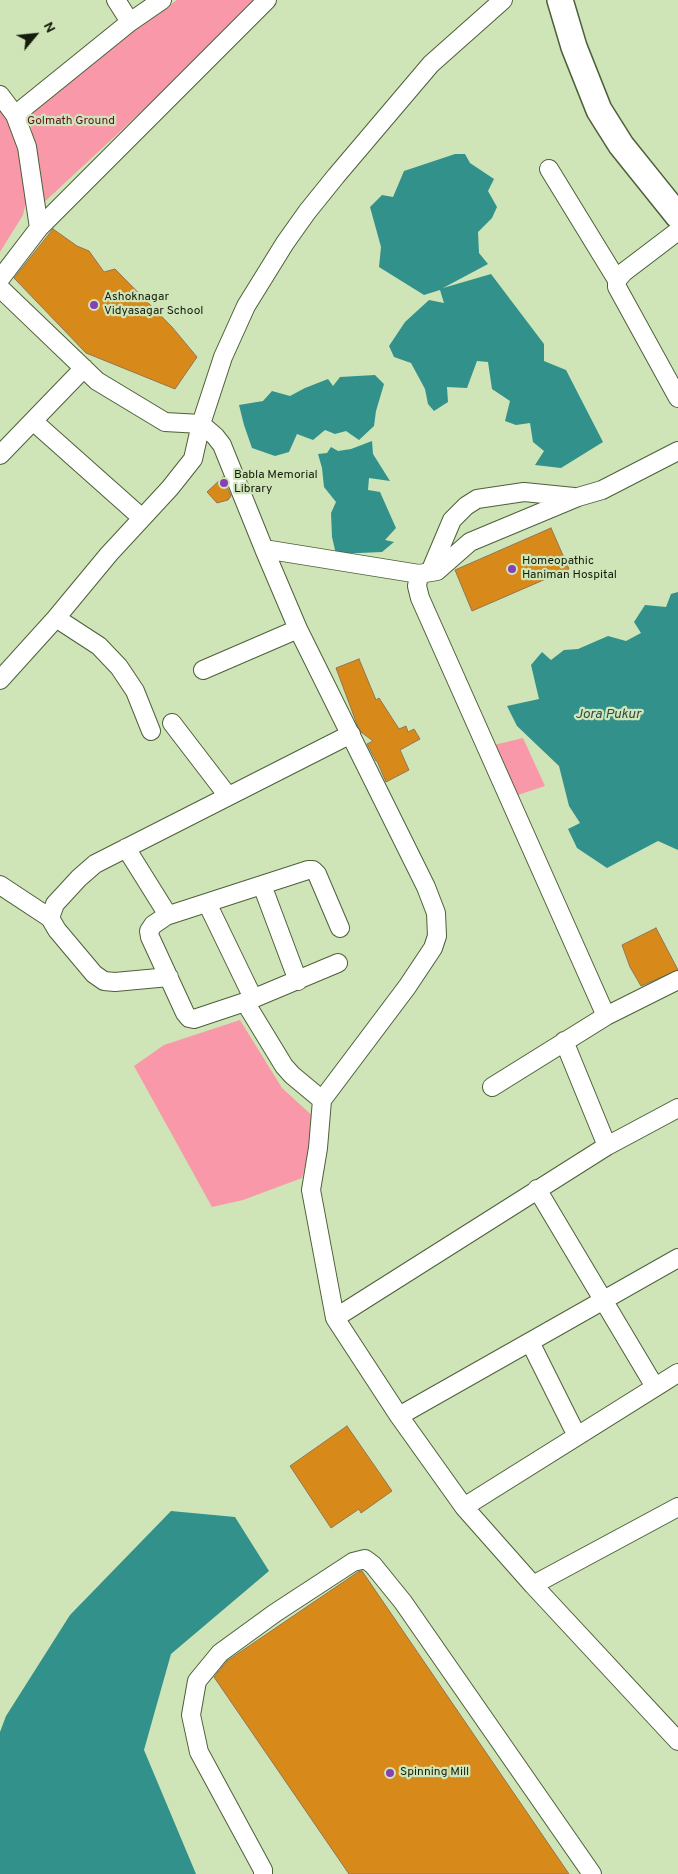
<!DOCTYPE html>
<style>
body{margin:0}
#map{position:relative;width:678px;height:1874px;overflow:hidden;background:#cfe5b8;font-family:Overpass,sans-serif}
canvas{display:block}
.north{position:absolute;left:10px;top:10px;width:50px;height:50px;-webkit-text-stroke:4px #cfe5b8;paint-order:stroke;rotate:62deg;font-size:14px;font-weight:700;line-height:20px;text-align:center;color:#151c0c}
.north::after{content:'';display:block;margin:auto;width:18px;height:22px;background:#151c0c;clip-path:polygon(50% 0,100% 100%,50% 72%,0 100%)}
</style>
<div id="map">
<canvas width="678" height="1874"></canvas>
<div class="north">N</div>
</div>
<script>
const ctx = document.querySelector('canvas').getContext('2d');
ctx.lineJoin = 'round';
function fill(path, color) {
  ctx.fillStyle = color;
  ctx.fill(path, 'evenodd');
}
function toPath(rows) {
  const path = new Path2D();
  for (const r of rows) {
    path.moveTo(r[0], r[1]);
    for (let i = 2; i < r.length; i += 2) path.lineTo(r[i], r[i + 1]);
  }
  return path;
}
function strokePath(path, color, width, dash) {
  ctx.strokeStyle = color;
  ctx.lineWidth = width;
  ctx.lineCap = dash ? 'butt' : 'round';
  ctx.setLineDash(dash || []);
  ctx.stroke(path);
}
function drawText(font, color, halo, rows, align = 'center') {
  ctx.font = font + ' Overpass,sans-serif';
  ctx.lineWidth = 4.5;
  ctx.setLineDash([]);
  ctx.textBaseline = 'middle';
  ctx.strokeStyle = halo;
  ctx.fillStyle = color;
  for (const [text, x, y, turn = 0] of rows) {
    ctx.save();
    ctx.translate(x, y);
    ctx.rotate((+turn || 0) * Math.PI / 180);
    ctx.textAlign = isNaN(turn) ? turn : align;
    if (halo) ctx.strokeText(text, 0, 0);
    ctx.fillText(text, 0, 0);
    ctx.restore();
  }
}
fill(toPath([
 [177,0,261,0,38,208,29,102],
 [0,86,13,101,32,177,23,215,0,252],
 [523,738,545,786,515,796,494,745],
 [240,1020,282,1088,317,1120,302,1178,243,1200,212,1207,134,1066,164,1045]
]), '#f898a8');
fill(toPath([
 [455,154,465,154,470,163,494,179,488,191,497,207,492,218,478,232,479,253,488,264,443,288,491,274,544,344,544,361,566,370,603,442,561,468,535,465,544,451,533,442,530,423,516,425,505,421,510,401,492,389,488,362,477,361,467,388,447,387,448,402,434,411,428,404,425,389,411,363,394,357,389,346,405,322,429,300,444,303,440,290,424,295,379,267,381,247,370,207,382,195,393,197,404,171],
 [375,375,384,384,376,411,374,426,359,440,346,431,335,434,325,430,313,440,297,434,289,452,275,456,252,448,244,425,239,405,263,401,272,391,290,396,305,388,328,379,333,386,340,377],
 [372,441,373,454,390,481,369,478,368,490,380,492,396,528,385,540,394,542,382,552,336,554,332,537,331,513,336,502,324,487,322,468,318,454,327,453,331,447,338,451,351,449],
 [678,592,678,850,658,841,607,868,577,848,568,829,580,823,569,806,559,766,517,726,507,706,539,699,531,665,542,652,551,660,564,650,578,649,608,636,626,641,641,633,634,622,645,605,666,607,671,594],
 [171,1511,235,1517,269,1571,171,1654,144,1750,196,1874,0,1874,0,1732,6,1716,70,1615]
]), '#32918b');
const building = toPath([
 [53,229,77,246,89,251,104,272,115,269,172,327,197,357,175,389,86,353,14,278,53,229],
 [223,477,231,496,228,500,217,503,207,492,223,477],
 [551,528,569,569,472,611,455,570,551,528],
 [359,659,376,700,379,698,399,729,406,726,408,732,414,729,420,739,400,750,409,770,386,782,377,761,376,761,367,744,373,741,361,732,358,727,336,668,359,659],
 [656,928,678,970,641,986,630,967,622,945,656,928],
 [347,1426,392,1491,361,1513,359,1509,331,1528,290,1466,347,1426],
 [362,1571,569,1874,349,1874,214,1677,227,1661,358,1572,362,1571]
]);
fill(building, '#d78a19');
strokePath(building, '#947451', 1);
const street = toPath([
 [116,0,130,22],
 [0,95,15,115],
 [549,169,617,280],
 [39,228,27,147,15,115,130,22,162,0],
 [678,231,624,272,617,280,617,287,678,398],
 [0,279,39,228,267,0],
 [0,288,97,381,165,422,201,424,215,436,222,445,264,549,419,574,437,571,470,542,578,497,602,490,678,451],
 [33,421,142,518],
 [0,455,84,368],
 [264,549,298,629,426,887,436,913,437,936,433,948,407,987,322,1100,318,1148,311,1190,335,1318],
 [430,572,452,520,466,506,477,499,524,492,574,497],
 [419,574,417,586,420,598,606,1016],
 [56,618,99,646,119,667,135,691,151,731],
 [203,670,298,629],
 [0,680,56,618,109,554,170,488,193,459,201,424,223,357,246,306,285,243,307,212,336,176,431,64,503,0],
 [172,723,228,796],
 [126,848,166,912,166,916,153,925,149,931,150,937,185,1013,189,1018,194,1019,245,1002,338,963],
 [0,885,50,918],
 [262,885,298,981],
 [207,903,253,998],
 [166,916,308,870,313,870,317,874,340,928],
 [169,977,115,982,104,981,94,974,57,930,50,918,55,904,79,878,95,864,351,734],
 [245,1002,284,1066,292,1075,322,1100],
 [564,1041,607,1146],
 [492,1087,606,1016,678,980],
 [678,1108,607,1146,335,1318,399,1416,464,1507,678,1373],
 [537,1189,655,1387],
 [530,1342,577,1436],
 [399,1416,678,1258],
 [464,1507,533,1585,678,1741],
 [533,1585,678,1507],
 [263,1874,263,1870,199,1752,191,1715,197,1681,220,1653,275,1613,353,1562,365,1559,373,1565,403,1602,592,1874]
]);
const secondary = toPath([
 [560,0,574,47,599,110,621,145,678,216]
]);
strokePath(street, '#4d6039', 20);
strokePath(secondary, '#4d6039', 28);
strokePath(street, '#fff', 18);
strokePath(secondary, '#fff', 25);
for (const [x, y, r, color] of [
 [94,305,5,"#8641b4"],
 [224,483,5,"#8641b4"],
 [512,569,5,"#8641b4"],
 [390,1773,5,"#8641b4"]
]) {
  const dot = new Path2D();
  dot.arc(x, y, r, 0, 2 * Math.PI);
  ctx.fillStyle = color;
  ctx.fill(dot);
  strokePath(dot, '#cfe5b8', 2);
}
drawText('12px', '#5a1126', '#cfe5b8', [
 ["Golmath Ground",71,122]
]);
drawText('12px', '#151c0c', '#cfe5b8', [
 ["Ashoknagar",104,298],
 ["Vidyasagar School",104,312],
 ["Babla Memorial",234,476],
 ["Library",234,490],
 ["Homeopathic",522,562],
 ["Haniman Hospital",522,576],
 ["Spinning Mill",400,1773]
], 'left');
drawText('italic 14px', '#2f4c4a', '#cfe5b8', [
 ["Jora Pukur",608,715]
]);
</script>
